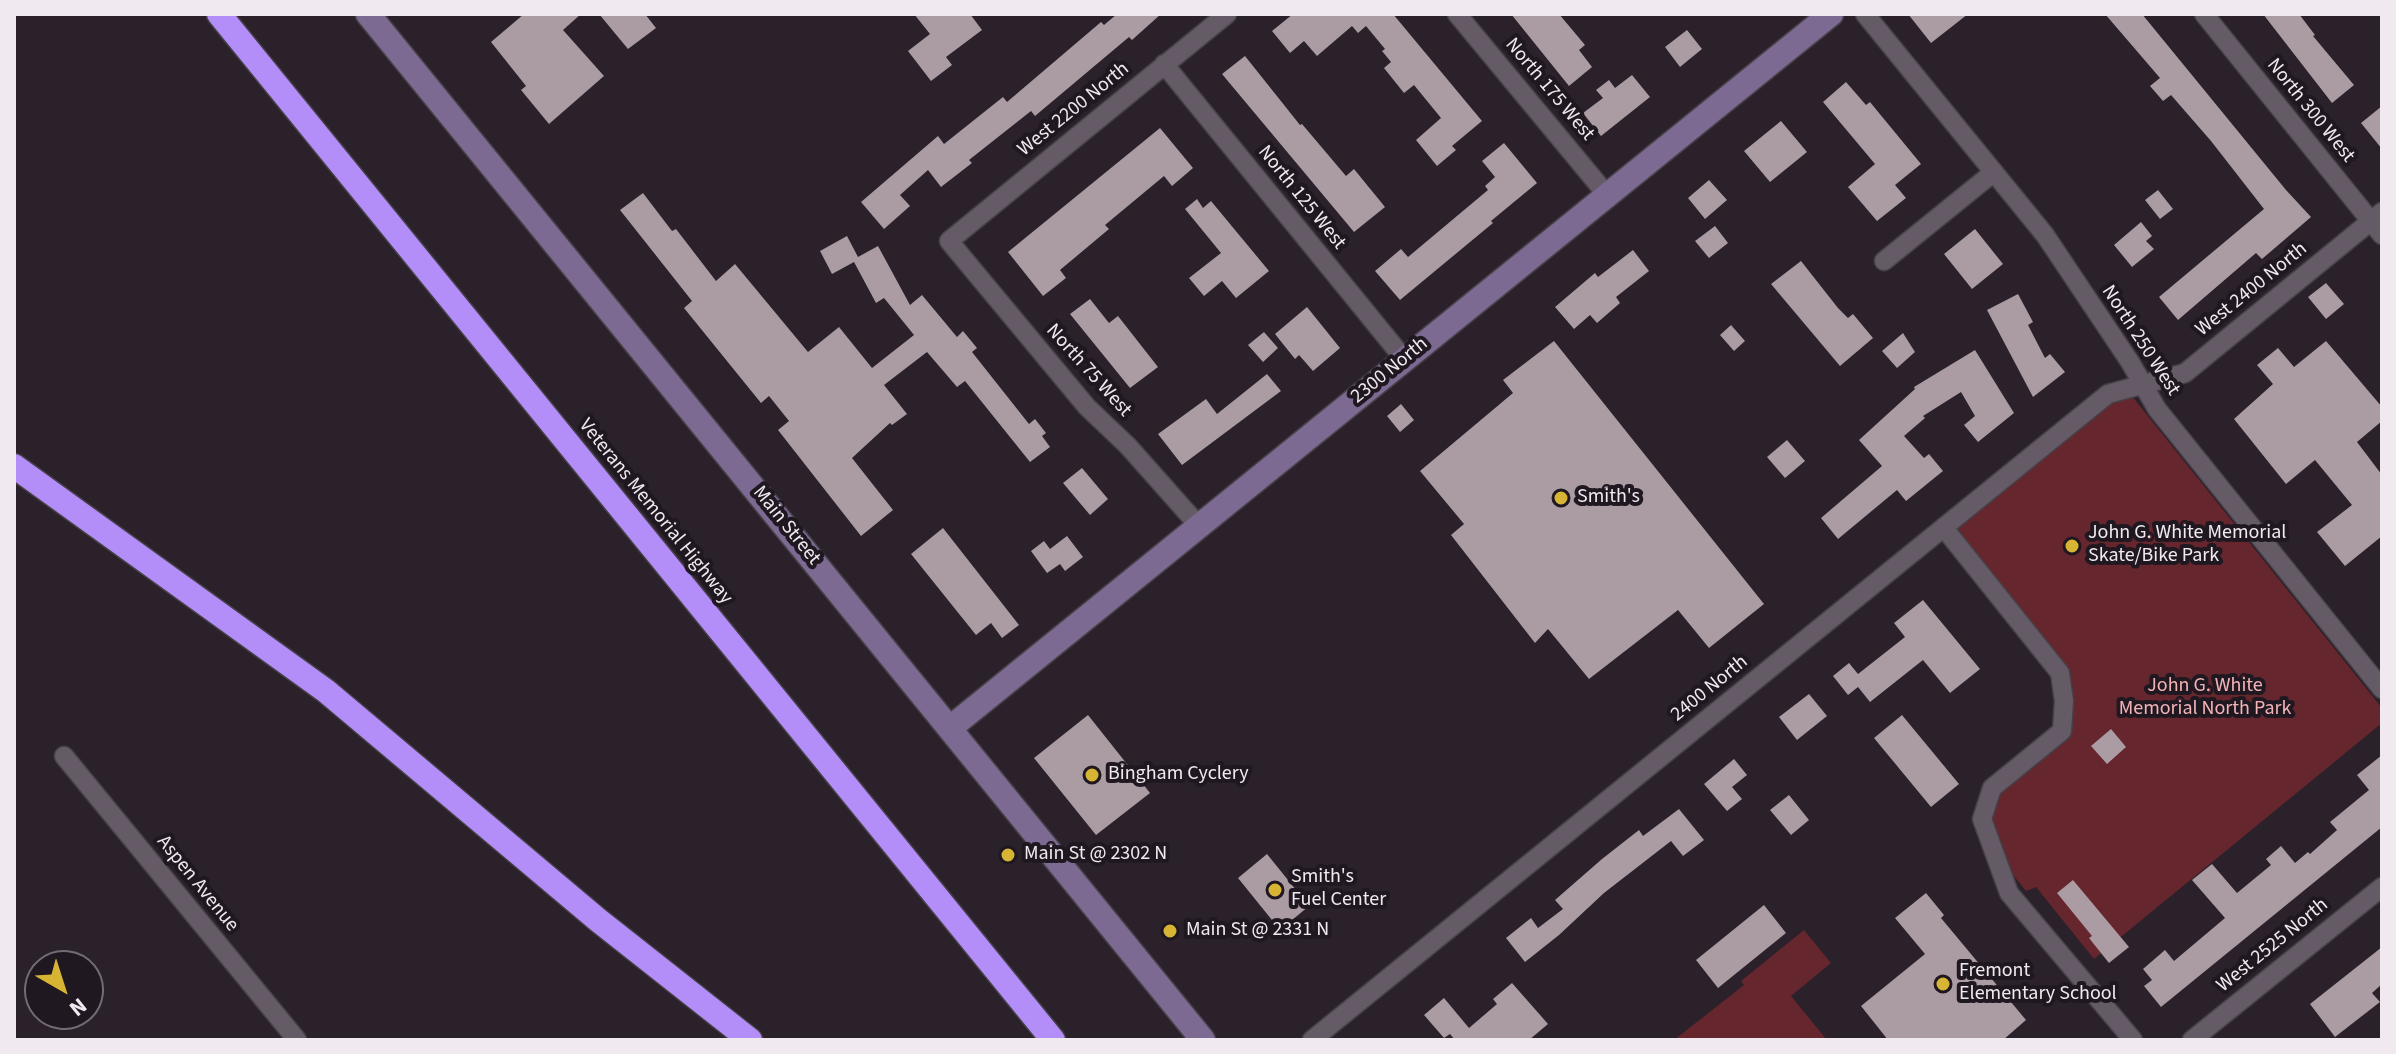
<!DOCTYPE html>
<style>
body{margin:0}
#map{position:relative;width:2396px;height:1054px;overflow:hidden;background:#2a212a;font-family:"Source Sans 3",sans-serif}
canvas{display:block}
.frame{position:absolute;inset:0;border:16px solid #f0eaf0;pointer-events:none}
.north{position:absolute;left:24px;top:950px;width:80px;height:80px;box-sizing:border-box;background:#201821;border:2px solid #736c74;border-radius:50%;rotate:141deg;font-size:22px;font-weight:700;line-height:32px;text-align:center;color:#f0eaf0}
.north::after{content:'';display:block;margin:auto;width:28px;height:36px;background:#d8b434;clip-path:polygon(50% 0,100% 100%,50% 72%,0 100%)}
</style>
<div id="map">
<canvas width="2396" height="1054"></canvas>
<div class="frame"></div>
<div class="north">N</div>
</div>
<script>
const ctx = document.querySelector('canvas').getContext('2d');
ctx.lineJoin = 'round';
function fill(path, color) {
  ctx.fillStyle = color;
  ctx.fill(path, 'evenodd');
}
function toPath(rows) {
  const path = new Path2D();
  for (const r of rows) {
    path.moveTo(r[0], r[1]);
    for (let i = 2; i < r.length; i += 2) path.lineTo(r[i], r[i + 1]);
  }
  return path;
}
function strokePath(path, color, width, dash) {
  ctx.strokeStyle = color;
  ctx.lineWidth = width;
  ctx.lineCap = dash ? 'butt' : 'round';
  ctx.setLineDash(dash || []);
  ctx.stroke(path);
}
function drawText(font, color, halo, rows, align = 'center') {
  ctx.font = font + ' "Source Sans 3",sans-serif';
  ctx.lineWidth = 8;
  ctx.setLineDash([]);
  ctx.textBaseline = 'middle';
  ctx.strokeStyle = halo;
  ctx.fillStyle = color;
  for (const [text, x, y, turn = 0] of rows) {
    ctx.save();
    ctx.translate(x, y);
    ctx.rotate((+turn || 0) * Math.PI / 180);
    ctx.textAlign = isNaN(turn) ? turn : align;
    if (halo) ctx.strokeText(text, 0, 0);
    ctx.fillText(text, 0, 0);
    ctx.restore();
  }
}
fill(toPath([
 [2127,390,2382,708,2382,723,2094,959,2036,887,2026,891,2000,859,1989,822,2001,794,2070,733,2073,704,2069,669,1956,529],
 [1804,930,1831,963,1791,996,1827,1040,1674,1040,1744,985,1741,981]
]), '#65262e');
fill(toPath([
 [524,14,581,14,563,30,604,76,549,124,521,90,526,86,491,42],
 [599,14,645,14,656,28,628,49],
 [914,14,970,14,982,30,946,57,952,65,931,81,908,51,930,34],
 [1117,14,1161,14,1132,40,1129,37,1035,116,1031,111,969,160,972,163,941,187,928,170,900,195,910,206,884,229,861,202,938,136,944,144,1003,97,1007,102,1101,22,1104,25],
 [1293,14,1393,14,1482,121,1452,146,1456,150,1437,166,1416,140,1441,118,1414,85,1404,93,1384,68,1391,62,1382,51,1385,49,1366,26,1358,33,1352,26,1317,56,1304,41,1290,53,1272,31],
 [1511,14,1559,14,1585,45,1579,50,1592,67,1569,86],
 [1908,14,1968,14,1931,43],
 [2105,14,2142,14,2286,190,2311,217,2262,259,2256,253,2178,320,2159,297,2264,209,2211,141,2171,95,2163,101,2150,86,2160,78],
 [2263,14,2299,14,2315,35,2313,36,2354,85,2332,103],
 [1687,30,1702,49,1680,67,1665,47],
 [1245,56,1300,125,1302,124,1346,176,1354,169,1385,207,1354,232,1222,74],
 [1632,75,1650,97,1601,136,1583,113,1603,98,1596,90,1609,80,1615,88],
 [1846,82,1866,105,1870,102,1921,164,1895,185,1906,198,1877,221,1848,187,1875,164,1823,102],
 [2382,106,2382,149,2361,123],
 [1781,121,1807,152,1770,182,1744,151],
 [1160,128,1193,168,1172,186,1164,176,1105,225,1109,229,1060,270,1066,278,1043,296,1008,252],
 [1504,143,1537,183,1491,221,1493,223,1400,300,1375,271,1401,249,1408,257,1488,190,1485,186,1495,177,1482,161],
 [1709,180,1727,200,1705,219,1688,198],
 [2158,190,2173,209,2160,219,2145,200],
 [643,193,672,231,676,229,716,281,735,264,808,352,839,327,872,368,914,335,884,298,876,303,854,262,832,274,820,251,847,236,858,257,878,246,910,305,922,295,957,337,963,331,977,348,972,352,1029,424,1035,419,1046,433,1042,436,1050,447,1030,462,965,381,957,387,927,352,884,385,907,414,892,425,890,423,852,458,893,510,861,536,778,430,789,421,769,396,761,403,684,308,692,301,620,210],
 [1197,199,1203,208,1211,201,1269,271,1236,298,1222,281,1204,296,1189,278,1221,253,1185,209],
 [2141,222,2152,236,2146,241,2154,249,2132,267,2114,245],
 [1715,226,1728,243,1709,258,1695,241],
 [1975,229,2003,264,1972,289,1944,254],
 [1633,250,1649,271,1616,297,1620,303,1597,323,1590,315,1574,329,1555,307,1595,273,1598,277],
 [1801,261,1838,308,1848,318,1853,314,1873,338,1840,366,1771,284],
 [2326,283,2344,304,2326,319,2308,297],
 [2018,294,2033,322,2028,325,2045,358,2050,354,2065,372,2033,397,1987,310],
 [1090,299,1109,323,1118,316,1158,367,1130,388,1070,314],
 [1307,307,1340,348,1313,371,1299,355,1295,359,1275,334],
 [1731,325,1745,341,1734,351,1720,335],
 [1264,332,1278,348,1263,362,1248,345],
 [1903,333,1915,352,1897,368,1882,351],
 [1554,341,1764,604,1709,648,1678,610,1589,679,1548,629,1535,643,1451,535,1464,524,1420,471,1513,393,1503,380],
 [2326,341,2382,407,2382,421,2357,442,2382,475,2382,536,2345,566,2317,532,2352,505,2315,460,2286,484,2234,419,2273,384,2257,365,2278,348,2294,367],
 [1975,350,2014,413,1978,442,1964,425,1975,416,1961,392,1923,416,1925,418,1904,436,1924,458,1929,454,1943,471,1906,501,1897,490,1838,539,1821,518,1882,466,1859,440,1915,389,1914,387],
 [1267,374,1281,391,1182,465,1158,434,1206,399,1217,414],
 [1401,404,1414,420,1400,432,1387,416],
 [1787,440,1805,461,1785,478,1767,457],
 [1082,468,1108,499,1090,515,1063,483],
 [943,528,1019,625,1002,638,991,623,976,635,911,554],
 [1067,536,1083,557,1065,571,1060,564,1047,573,1031,551,1044,541,1050,549],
 [1923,600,1980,669,1950,693,1923,660,1870,702,1858,687,1848,695,1833,676,1849,663,1858,674,1905,637,1894,623],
 [1809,694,1827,716,1797,740,1779,717],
 [1088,715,1150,793,1096,835,1034,758],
 [1902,715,1959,784,1931,807,1874,738],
 [2111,729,2126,747,2107,764,2091,746],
 [2382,755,2382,827,2161,1007,2144,986,2152,980,2143,969,2165,950,2174,961,2225,918,2192,880,2212,864,2237,893,2271,865,2266,859,2281,846,2295,863,2308,852,2310,854,2337,830,2330,822,2369,790,2357,775],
 [1734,759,1747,775,1732,787,1742,799,1727,811,1704,784],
 [1789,795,1809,820,1791,835,1770,810],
 [1679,809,1704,840,1683,856,1671,841,1604,893,1559,935,1525,962,1506,938,1531,918,1538,928,1563,909,1555,900,1602,859,1639,830,1643,836],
 [1267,854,1309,906,1280,930,1238,878],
 [2073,880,2129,947,2109,963,2089,938,2092,936,2057,893],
 [1926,893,1944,915,1941,918,2026,1020,2003,1040,1888,1040,1861,1006,1925,954,1895,918],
 [1764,905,1786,933,1718,988,1696,960],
 [2382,947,2382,984,2372,993,2380,1002,2335,1037,2310,1004],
 [1512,983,1548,1024,1529,1040,1455,1040,1450,1034,1444,1038,1424,1015,1444,998,1469,1028,1497,1004,1493,999]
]), '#ab9ba2');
const street = toPath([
 [1457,14,1607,195],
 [1865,14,2045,235,2130,362,2157,409,2382,689],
 [2204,14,2382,235],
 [1164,64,1405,360],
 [1884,261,1994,172],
 [1199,526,1128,446,1087,407,949,241,1227,14],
 [1944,528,2060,673,2064,701,2062,731,1992,788,1982,819,2009,893,2133,1040],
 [64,756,297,1040],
 [1312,1040,2108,394,2185,373,2382,212],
 [2192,1040,2382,887]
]);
const secondary = toPath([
 [368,14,1203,1040],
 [950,728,1831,14]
]);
const highway = toPath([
 [219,14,1053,1040],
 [14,466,326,691,598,920,750,1040]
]);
strokePath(street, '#474048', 21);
strokePath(secondary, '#474048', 27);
strokePath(highway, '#474048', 27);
strokePath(street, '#655b66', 18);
strokePath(secondary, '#7c6a92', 24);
strokePath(highway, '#b38ef9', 24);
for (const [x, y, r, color] of [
 [1561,498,8,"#d8b434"],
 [2072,546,8,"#d8b434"],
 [1092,775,8,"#d8b434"],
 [1008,855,8,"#d8b434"],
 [1275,890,8,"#d8b434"],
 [1170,931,8,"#d8b434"],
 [1943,984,8,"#d8b434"]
]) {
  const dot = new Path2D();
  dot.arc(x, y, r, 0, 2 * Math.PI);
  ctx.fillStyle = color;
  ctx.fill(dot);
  strokePath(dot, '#201821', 3);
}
drawText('20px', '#f0eaf0', '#201821', [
 ["North 175 West",1549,90,50],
 ["West 2200 North",1074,110,-39],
 ["North 300 West",2310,111,51],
 ["North 125 West",1301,198,51],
 ["West 2400 North",2252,290,-39],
 ["North 250 West",2140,341,57],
 ["North 75 West",1088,371,48],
 ["2300 North",1390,371,-39],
 ["Veterans Memorial Highway",655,512,51],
 ["Main Street",786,526,51],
 ["2400 North",1710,689,-39],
 ["Aspen Avenue",197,884,51],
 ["West 2525 North",2273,946,-39]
]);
drawText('20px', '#f0eaf0', '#201821', [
 ["Smith's",1577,498],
 ["John G. White Memorial",2088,534],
 ["Skate/Bike Park",2088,557],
 ["Bingham Cyclery",1108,775],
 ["Main St @ 2302 N",1024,855],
 ["Smith's",1291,878],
 ["Fuel Center",1291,901],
 ["Main St @ 2331 N",1186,931],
 ["Fremont",1959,972],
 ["Elementary School",1959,995]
], 'left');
drawText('20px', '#f3b3b7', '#201821', [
 ["John G. White",2205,687],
 ["Memorial North Park",2205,710]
]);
</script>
